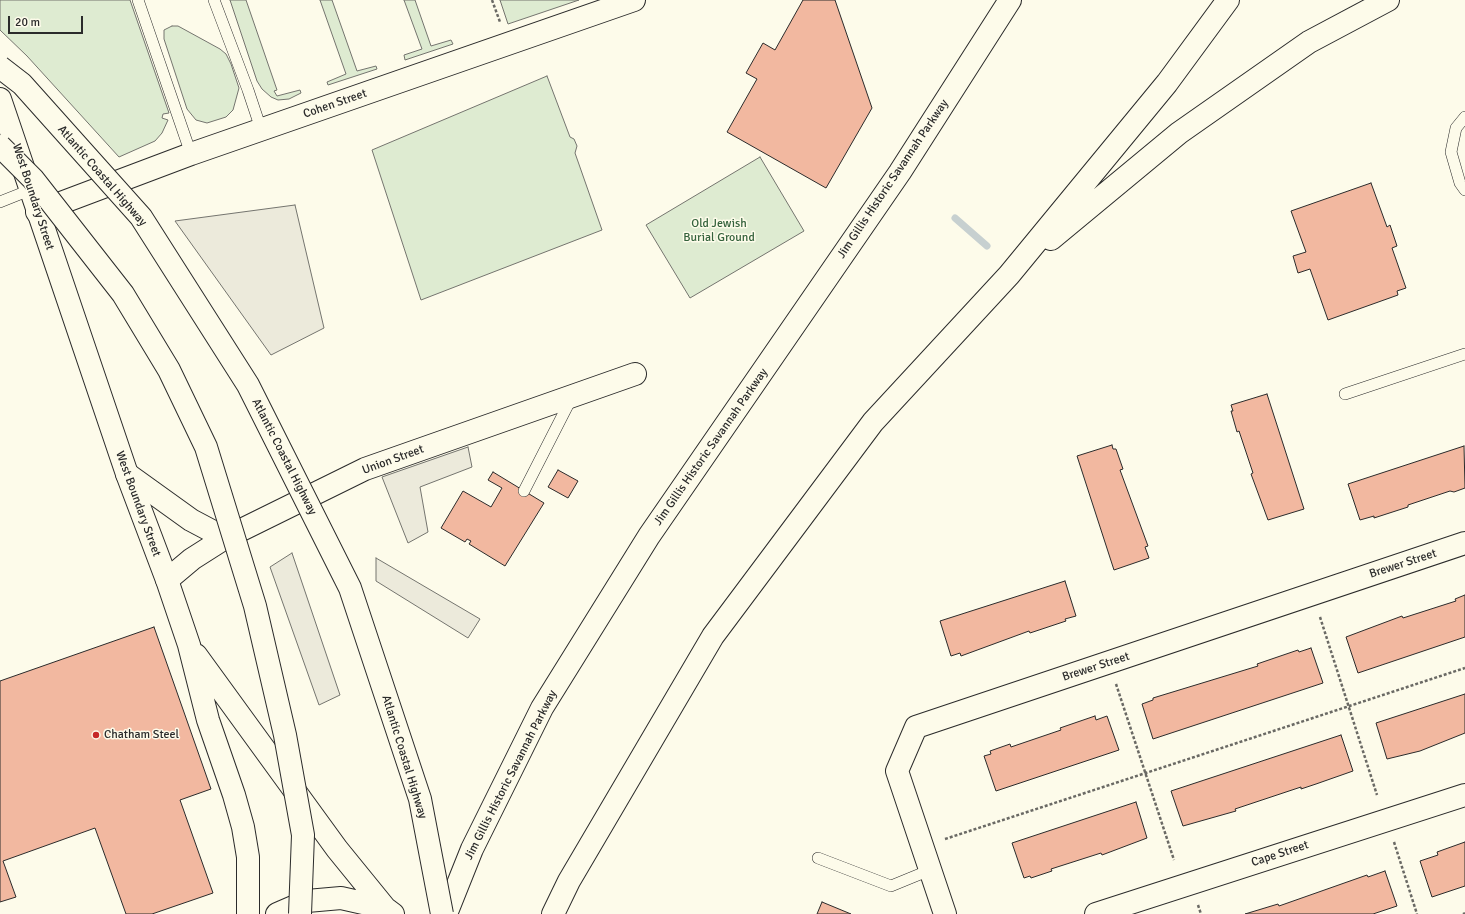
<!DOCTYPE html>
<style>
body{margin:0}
#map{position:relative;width:1465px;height:914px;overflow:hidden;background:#fdfbea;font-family:Signika,sans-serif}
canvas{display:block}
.scale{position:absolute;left:8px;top:16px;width:75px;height:18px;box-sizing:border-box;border:2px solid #2b2b2b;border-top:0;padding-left:5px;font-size:12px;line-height:14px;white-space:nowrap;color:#2b2b2b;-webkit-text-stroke:3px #fdfbea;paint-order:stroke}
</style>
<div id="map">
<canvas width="1465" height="914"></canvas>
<div class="scale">20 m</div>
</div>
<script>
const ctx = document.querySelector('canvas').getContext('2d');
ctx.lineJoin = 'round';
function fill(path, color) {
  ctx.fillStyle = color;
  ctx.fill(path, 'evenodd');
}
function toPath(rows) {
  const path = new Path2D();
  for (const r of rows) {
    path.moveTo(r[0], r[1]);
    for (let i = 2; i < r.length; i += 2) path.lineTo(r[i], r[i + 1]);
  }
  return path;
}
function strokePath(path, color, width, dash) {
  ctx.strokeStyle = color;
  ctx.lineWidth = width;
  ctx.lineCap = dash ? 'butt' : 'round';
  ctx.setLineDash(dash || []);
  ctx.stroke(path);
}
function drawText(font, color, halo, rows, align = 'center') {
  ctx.font = font + ' Signika,sans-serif';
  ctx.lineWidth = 3;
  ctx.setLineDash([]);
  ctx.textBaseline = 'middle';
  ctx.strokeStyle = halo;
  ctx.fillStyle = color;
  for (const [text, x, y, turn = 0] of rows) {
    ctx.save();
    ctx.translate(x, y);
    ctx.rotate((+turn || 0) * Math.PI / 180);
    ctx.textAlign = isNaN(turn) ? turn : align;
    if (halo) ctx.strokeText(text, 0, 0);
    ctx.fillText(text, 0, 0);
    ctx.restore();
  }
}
const green = toPath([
 [0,0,130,0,169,113,163,114,162,118,168,120,162,133,155,141,119,157,27,56,0,30,0,0],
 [230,0,246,0,277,90,274,91,277,96,300,90,301,93,289,99,278,100,271,97,262,89,257,81,230,0],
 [320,0,332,0,357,71,376,66,377,69,328,85,327,82,346,74,320,0],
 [404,0,415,0,431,46,451,40,453,44,405,60,404,55,422,49,404,0],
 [500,0,579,0,508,24,500,0],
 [172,26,178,26,220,49,226,54,231,64,239,88,233,110,226,117,207,123,196,120,187,109,164,39,164,30,172,26],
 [547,76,570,137,574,139,577,146,575,153,602,230,421,300,372,150,547,76],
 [760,157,804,231,690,298,646,225,760,157]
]);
fill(green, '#deebd1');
strokePath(green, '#74746e', 1);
const parking = toPath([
 [295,205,324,328,271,355,175,221,295,205],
 [468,447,472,467,420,487,428,532,408,543,382,477,468,447],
 [292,553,340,695,319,705,270,567,292,553],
 [376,558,480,619,468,638,376,581,376,558]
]);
fill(parking, '#eceadb');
strokePath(parking, '#74746e', 1);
strokePath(toPath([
 [955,218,987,246]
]), '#c7d0d0', 7);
const building = toPath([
 [803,0,835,0,872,108,826,188,727,132,757,79,746,73,763,43,775,50,803,0],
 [1371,183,1387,227,1390,225,1397,246,1392,248,1406,288,1397,291,1398,295,1328,320,1310,269,1298,273,1293,256,1306,252,1291,211,1371,183],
 [1267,394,1304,509,1268,520,1251,474,1253,473,1239,431,1237,432,1231,411,1233,411,1231,405,1267,394],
 [1112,445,1113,449,1116,449,1123,469,1120,470,1148,546,1145,547,1149,558,1114,570,1077,456,1112,445],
 [1464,446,1465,488,1454,492,1450,491,1408,505,1408,507,1374,518,1374,516,1360,520,1348,484,1464,446],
 [558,470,578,481,568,498,548,487,558,470],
 [493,472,544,503,505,566,469,544,471,541,467,539,465,542,441,528,463,491,491,507,502,488,488,480,493,472],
 [1065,581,1076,616,1065,619,1066,621,1030,633,1029,631,961,656,960,653,951,656,940,621,1065,581],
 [1465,595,1465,637,1358,673,1346,637,1402,616,1403,618,1456,601,1455,599,1465,595],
 [154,627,211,789,180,800,213,893,152,914,126,914,95,828,3,861,16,897,0,902,0,681,154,627],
 [1311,648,1323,683,1153,739,1142,704,1153,700,1153,698,1258,666,1257,664,1298,650,1299,652,1311,648],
 [1465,694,1465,733,1420,751,1387,759,1376,723,1465,694],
 [1095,716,1096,720,1107,716,1119,750,996,791,984,756,991,754,990,751,1010,744,1011,747,1061,730,1060,728,1095,716],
 [1341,735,1353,771,1316,784,1301,789,1301,787,1235,809,1236,811,1183,826,1171,791,1341,735],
 [1136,802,1147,838,1102,855,1101,853,1051,869,1052,871,1031,878,1030,876,1024,878,1012,843,1136,802],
 [1465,842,1465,886,1432,897,1420,861,1438,855,1437,852,1465,842],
 [1385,871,1397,906,1373,914,1245,914,1278,904,1279,906,1367,875,1368,877,1385,871],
 [822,902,851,914,817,914,822,902]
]);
fill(building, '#f2b8a0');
strokePath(building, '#2b2b2b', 1);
const service = toPath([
 [138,0,191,154],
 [214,0,248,90,261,129],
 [1465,117,1456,128,1451,152,1460,183,1465,190],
 [0,202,30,190],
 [1345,394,1465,354],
 [524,491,572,397],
 [818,858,891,886,930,870]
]);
const minor = toPath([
 [37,212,191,154,634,0],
 [127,474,191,520,225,538],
 [167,580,192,559,225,538,365,469,635,374],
 [945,914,897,771,916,727,1465,543],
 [1096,914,1465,795]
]);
const secondary = toPath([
 [0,99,127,474,167,580,189,645,208,720,234,795,243,827,248,857,248,914],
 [196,655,337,849,385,908,393,914],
 [277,914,307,901,341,898,385,908]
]);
const motorway = toPath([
 [1051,239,1179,133,1309,42,1388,0],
 [446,914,472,849,542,708,649,536,900,172,1010,0],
 [553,914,569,881,713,636,873,422,1009,275,1167,83,1228,0]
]);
strokePath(service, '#2b2b2b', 12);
strokePath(minor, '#2b2b2b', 24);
strokePath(secondary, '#2b2b2b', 24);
strokePath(motorway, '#2b2b2b', 24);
strokePath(toPath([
 [492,0,500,22],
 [1320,617,1377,795],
 [1116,684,1174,860],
 [945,839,1465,668],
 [1394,842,1417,914],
 [1198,905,1201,914],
 [1463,914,1465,913]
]), '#6a6964', 2.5, [3, 2]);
strokePath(service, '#fdfbea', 11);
strokePath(minor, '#fdfbea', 22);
strokePath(secondary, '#fdfbea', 22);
strokePath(motorway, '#fdfbea', 22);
const motorwayBridge = toPath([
 [0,67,22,84,141,217,248,385,350,588,420,799,442,914],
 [0,146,33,179,123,294,169,370,206,447,255,606,285,735,303,835,300,914]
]);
strokePath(motorwayBridge, '#2b2b2b', 24, []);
strokePath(motorwayBridge, '#fdfbea', 22);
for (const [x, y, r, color] of [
 [96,735,4,"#c62828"]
]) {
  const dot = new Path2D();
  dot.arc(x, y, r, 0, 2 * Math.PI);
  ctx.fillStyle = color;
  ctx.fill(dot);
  strokePath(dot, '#fdfbea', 1.5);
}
drawText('12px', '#2b2b2b', '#fdfbea', [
 ["Cohen Street",335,104,-19],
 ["Atlantic Coastal Highway",102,176,49],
 ["Jim Gillis Historic Savannah Parkway",893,179,-56],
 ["West Boundary Street",33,197,72],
 ["Jim Gillis Historic Savannah Parkway",711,447,-55],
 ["Atlantic Coastal Highway",284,457,63],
 ["Union Street",393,460,-20],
 ["West Boundary Street",138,504,70],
 ["Brewer Street",1403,564,-18],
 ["Brewer Street",1096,667,-18],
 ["Atlantic Coastal Highway",404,757,73],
 ["Jim Gillis Historic Savannah Parkway",511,775,-63],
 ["Cape Street",1280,854,-18]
]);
drawText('12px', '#34623c', '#fdfbea', [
 ["Old Jewish",719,224],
 ["Burial Ground",719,238]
]);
drawText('12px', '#2b2b2b', '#fdfbea', [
 ["Chatham Steel",104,735]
], 'left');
</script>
